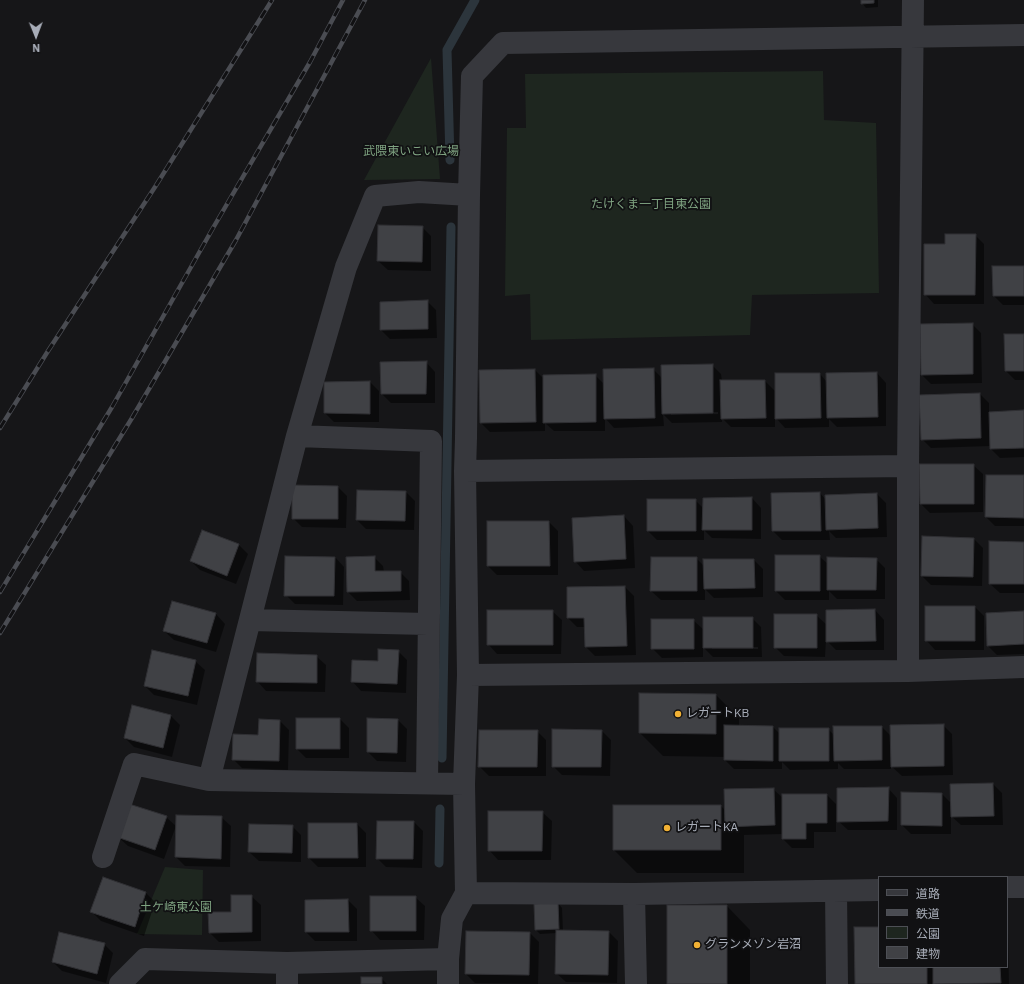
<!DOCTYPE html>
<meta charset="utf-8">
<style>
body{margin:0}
#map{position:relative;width:1024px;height:984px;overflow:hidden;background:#161618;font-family:"IBM Plex Sans","Noto Sans JP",sans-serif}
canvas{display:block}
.legend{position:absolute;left:878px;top:876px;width:130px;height:92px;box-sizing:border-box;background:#111113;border:1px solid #4d4f55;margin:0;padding:5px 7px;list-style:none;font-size:12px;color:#a8adb8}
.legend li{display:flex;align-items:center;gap:8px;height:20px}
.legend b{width:20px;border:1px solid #4d4f55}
.north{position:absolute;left:16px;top:16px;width:40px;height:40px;-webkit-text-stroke:3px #111113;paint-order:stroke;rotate:179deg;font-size:11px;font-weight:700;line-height:16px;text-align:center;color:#a8adb8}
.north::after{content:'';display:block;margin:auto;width:14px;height:18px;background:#a8adb8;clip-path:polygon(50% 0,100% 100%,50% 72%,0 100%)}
</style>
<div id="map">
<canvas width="1024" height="984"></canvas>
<ul class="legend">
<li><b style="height:5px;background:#37383d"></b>道路</li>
<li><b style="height:5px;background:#4a4c52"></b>鉄道</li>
<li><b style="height:11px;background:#1e261f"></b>公園</li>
<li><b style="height:11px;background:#404145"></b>建物</li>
</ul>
<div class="north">N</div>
</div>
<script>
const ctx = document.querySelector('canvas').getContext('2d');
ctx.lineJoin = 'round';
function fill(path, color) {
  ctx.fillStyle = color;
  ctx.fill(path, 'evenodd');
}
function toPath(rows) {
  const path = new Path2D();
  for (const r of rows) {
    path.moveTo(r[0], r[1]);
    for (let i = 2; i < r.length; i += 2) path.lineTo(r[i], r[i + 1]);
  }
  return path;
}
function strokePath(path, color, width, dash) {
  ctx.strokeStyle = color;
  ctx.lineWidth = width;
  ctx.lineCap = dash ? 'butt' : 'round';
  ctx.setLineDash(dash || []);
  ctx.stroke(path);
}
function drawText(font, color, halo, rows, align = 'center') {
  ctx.font = font + ' "IBM Plex Sans","Noto Sans JP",sans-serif';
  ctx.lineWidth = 3.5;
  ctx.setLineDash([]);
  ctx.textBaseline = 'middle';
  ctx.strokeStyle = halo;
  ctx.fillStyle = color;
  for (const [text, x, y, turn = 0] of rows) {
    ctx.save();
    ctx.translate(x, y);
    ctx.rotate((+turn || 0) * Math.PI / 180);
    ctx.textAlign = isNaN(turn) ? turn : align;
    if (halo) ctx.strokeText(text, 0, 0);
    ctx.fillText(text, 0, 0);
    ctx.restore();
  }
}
fill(toPath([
 [431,58,440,179,364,180],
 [823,71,824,120,876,123,879,293,752,295,750,335,531,340,530,294,505,296,507,128,526,128,525,74],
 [165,867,203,870,202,935,137,934]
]), '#1e261f');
fill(toPath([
 [862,0,878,0,878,7,866,8,862,3],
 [422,227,431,236,431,271,388,270,378,261],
 [975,235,984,244,984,304,934,304,925,294,946,245],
 [1024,267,1024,305,1003,305,994,296],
 [427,301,436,310,437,338,390,339,381,330],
 [972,324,981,333,982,383,931,384,922,375],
 [1024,335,1024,380,1015,380,1006,371],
 [426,362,435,372,435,403,391,403,382,394],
 [712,365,721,374,722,381,765,381,776,392,820,374,827,382,877,373,886,383,886,426,837,427,829,419,829,427,785,428,775,417,775,427,731,427,722,418,722,422,672,423,663,414,664,426,614,428,605,418,605,431,554,431,545,423,545,431,490,432,481,423,480,371,535,370,544,379,595,375,604,384,653,369,662,378],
 [718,412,718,414,671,415,671,413],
 [370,382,379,391,379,422,334,422,325,413,325,383],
 [980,394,989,403,989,413,1024,411,1024,457,1000,458,991,449,991,446,931,448,922,439],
 [973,465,983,474,983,512,930,513,921,504],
 [987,476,1024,476,1024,526,995,526,986,517],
 [338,487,347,496,346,528,302,527,293,518],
 [406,492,415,501,414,530,366,529,357,520],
 [820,493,826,500,877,494,886,503,887,537,836,538,829,531,830,540,782,540,773,531],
 [752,498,761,508,761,539,712,538,704,530,704,540,657,540,648,531,695,500,703,508],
 [624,516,633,526,635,568,584,571,575,561],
 [549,522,558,531,558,575,497,575,488,566],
 [973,538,983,548,982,586,931,585,922,576],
 [1024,543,1024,593,1000,593,990,584],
 [238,544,248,554,236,584,200,570,191,561],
 [819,556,828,564,876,559,885,568,885,599,837,599,829,591,829,600,785,600,776,591],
 [335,557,344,567,343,605,295,604,286,595],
 [374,557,383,566,384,572,400,572,409,581,410,600,357,601,348,592],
 [696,558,704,566,754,560,763,569,763,597,714,598,705,589,705,600,661,600,651,591],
 [625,587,634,596,636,655,595,656,586,647,585,627,577,627,568,618],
 [173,602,216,614,225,624,216,652,174,640,164,631],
 [975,607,984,616,984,650,935,650,926,640],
 [875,610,884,620,884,650,836,650,826,640,825,657,784,656,775,647,816,615,827,625],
 [552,611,562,620,561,654,497,654,488,644],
 [1024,613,1024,654,997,655,988,646],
 [752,618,761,627,762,657,713,657,703,647,703,657,662,658,652,648,693,620,704,630],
 [712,647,758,647,758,649,712,649],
 [398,651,407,660,406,693,361,691,352,681,379,662],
 [316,656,326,665,325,692,266,691,257,681],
 [195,661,205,670,197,705,154,695,145,686],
 [716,695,739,718,739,726,773,727,780,734,828,729,834,735,882,727,892,737,943,725,952,734,953,775,902,776,891,766,891,769,844,769,838,763,838,769,790,770,782,762,782,769,734,769,725,760,725,757,663,756,640,733],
 [133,707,171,716,180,725,172,757,134,747,125,738],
 [340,719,349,728,349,758,306,758,297,749],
 [260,720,280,721,289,730,288,770,242,768,233,759,259,736],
 [398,720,407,729,406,762,377,761,368,752],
 [537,731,546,740,546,776,489,776,479,766],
 [602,731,611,740,610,776,562,775,553,766],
 [993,784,1002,793,1003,825,961,825,951,816,951,834,911,834,902,825,942,794,951,803],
 [888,788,897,798,897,830,848,830,838,821],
 [773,789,783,798,827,795,836,804,836,832,814,832,814,848,792,848,783,839,783,834,744,835,744,873,637,873,614,850,721,806,726,811],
 [542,812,552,821,551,860,498,860,489,850],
 [166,817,176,826,164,859,128,846,118,837],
 [221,817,231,826,230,867,185,866,176,857],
 [414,822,423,831,422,868,386,867,377,858],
 [309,824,357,824,366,833,366,867,318,867,309,858],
 [292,826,301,835,301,862,259,861,249,852],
 [103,879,146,893,155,902,144,936,101,921,92,912],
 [251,896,261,905,261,941,219,942,210,933],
 [415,897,425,906,424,940,380,940,371,930],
 [306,900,348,900,357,909,357,941,315,941,306,932],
 [558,903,562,908,563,931,609,932,618,941,617,983,566,982,556,973,557,933,540,934,536,930],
 [727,906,750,930,750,984,668,984],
 [879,928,879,967,1007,967,1007,932,1008,933,1009,984,856,984],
 [530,933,539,942,538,984,475,983,466,974],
 [104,944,113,953,106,983,62,971,53,962],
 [381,978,387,984,362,984]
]), '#0007');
strokePath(toPath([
 [450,160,447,50,475,0],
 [442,758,451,227],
 [439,863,440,809]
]), '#2c353c', 9);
const building = toPath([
 [861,0,874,0,874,3,861,4,861,0],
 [378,225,423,226,422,262,377,261,378,225],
 [945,234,976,234,975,295,924,295,924,244,945,244,945,234],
 [992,266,1024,266,1024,296,993,296,992,266],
 [428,300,428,329,380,330,380,302,428,300],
 [973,323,973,374,921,375,920,324,973,323],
 [1004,334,1024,334,1024,371,1005,371,1004,334],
 [427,361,426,394,381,394,380,362,427,361],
 [713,364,713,413,662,414,661,365,713,364],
 [654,368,655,418,604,419,603,369,654,368],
 [535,369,536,422,480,423,479,370,535,369],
 [877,372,878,417,827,418,826,373,877,372],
 [775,373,820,373,821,418,775,419,775,373],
 [596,374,596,422,543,423,543,375,596,374],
 [720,380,765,380,766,418,721,419,720,380],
 [370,381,370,414,324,413,324,382,370,381],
 [980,393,981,438,921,440,919,395,980,393],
 [1024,410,1024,448,990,449,989,412,1024,410],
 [919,464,974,464,974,504,920,504,919,464],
 [986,475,1024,475,1024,518,985,517,986,475],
 [292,485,338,486,338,519,292,519,292,485],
 [357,490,406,491,405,521,356,520,357,490],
 [820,492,821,531,772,531,771,493,820,492],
 [877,493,878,528,826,530,825,495,877,493],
 [752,497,752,530,702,530,703,498,752,497],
 [647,499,696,499,696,531,647,531,647,499],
 [624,515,626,559,574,562,572,518,624,515],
 [487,521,549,521,550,566,487,566,487,521],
 [202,530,239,544,227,576,190,561,202,530],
 [922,536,974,538,973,577,921,576,922,536],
 [989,541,1024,542,1024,584,989,584,989,541],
 [775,555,820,555,820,591,775,591,775,555],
 [285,556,335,557,334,596,284,596,285,556],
 [375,556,375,571,401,571,401,591,347,592,346,557,375,556],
 [651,557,697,557,697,591,650,591,651,557],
 [827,557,877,558,876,590,827,590,827,557],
 [703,559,754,559,755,588,704,589,703,559],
 [625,586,627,646,585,647,584,618,567,618,567,587,625,586],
 [172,601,216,613,207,643,163,631,172,601],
 [925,606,975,606,975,641,925,641,925,606],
 [875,609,876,641,826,642,826,610,875,609],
 [487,610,553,610,553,645,487,645,487,610],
 [1024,611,1024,644,987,646,986,613,1024,611],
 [774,614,817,614,817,648,774,648,774,614],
 [703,617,753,617,753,648,703,648,703,617],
 [651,619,694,619,694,649,651,649,651,619],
 [378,649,399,650,397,684,351,682,352,660,378,661,378,649],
 [152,650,196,660,188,696,144,686,152,650],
 [257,653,317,655,317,683,256,682,257,653],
 [639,693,716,694,716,734,639,733,639,693],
 [132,705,171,715,163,748,124,738,132,705],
 [296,718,340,718,340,749,296,749,296,718],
 [367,718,398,719,397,753,367,752,367,718],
 [259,719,280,720,279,761,232,760,233,734,258,735,259,719],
 [944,724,944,766,891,767,890,725,944,724],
 [724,725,773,726,773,761,724,760,724,725],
 [833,726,882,726,882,760,834,761,833,726],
 [779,728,829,728,829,761,779,761,779,728],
 [552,729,602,730,601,767,552,767,552,729],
 [479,730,538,730,537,767,478,767,479,730],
 [993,783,994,816,951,817,950,784,993,783],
 [889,787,888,821,837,822,837,788,889,787],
 [774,788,775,825,725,827,724,789,774,788],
 [901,792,942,793,942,826,901,825,901,792],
 [782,794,827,794,827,823,806,823,806,839,782,839,782,794],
 [129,804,167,816,155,850,117,837,129,804],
 [613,805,721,805,721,850,613,850,613,805],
 [488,811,543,811,542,851,488,851,488,811],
 [176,815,222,816,221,859,175,857,176,815],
 [377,821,414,821,413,859,376,859,377,821],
 [308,823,357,823,358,858,308,858,308,823],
 [249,824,293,825,292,853,248,852,249,824],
 [103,877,146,892,135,927,90,912,103,877],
 [231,895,252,895,252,932,209,933,208,912,231,912,231,895],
 [370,896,416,896,416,931,370,931,370,896],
 [348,899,349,932,305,932,305,900,348,899],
 [558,902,559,929,535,930,534,904,558,902],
 [667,905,727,905,727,984,667,984,667,905],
 [854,927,879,927,879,967,927,967,927,984,855,984,854,927],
 [556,930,609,931,608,975,555,974,556,930],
 [466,931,530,932,529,975,465,974,466,931],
 [59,932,105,943,97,974,52,962,59,932],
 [933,967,1000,967,1001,983,933,984,933,967],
 [361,977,382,977,382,984,361,984,361,977]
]);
fill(building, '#404145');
strokePath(building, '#303034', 1);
strokePath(toPath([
 [297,436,431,441,427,783],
 [465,471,908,466],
 [250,620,428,624],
 [908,671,908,466,913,0],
 [468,675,908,671,1024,667],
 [464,784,209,780,297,436,346,267,375,196,419,192,469,195],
 [103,857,134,764,209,780],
 [1007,887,1024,887],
 [836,891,837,984],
 [466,893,634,894,879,890],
 [634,894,636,984],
 [120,984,145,959,287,963,448,959],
 [287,984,287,963],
 [448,984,448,959,452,919,466,893,464,784,468,675,465,471,466,438,469,195,472,76,503,43,1024,35]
]), '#37383d', 22);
const rail = toPath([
 [0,428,48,351,155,187,272,0],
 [0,592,112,407,213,228,310,62,343,0],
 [0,633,132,418,236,240,365,0]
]);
strokePath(rail, '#4a4c52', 4.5);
strokePath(rail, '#111113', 3, [9]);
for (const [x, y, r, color] of [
 [678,714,4,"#f2b134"],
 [667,828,4,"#f2b134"],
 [697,945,4,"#f2b134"]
]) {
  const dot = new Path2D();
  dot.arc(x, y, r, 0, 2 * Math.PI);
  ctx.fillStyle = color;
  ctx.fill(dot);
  strokePath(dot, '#111113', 1.5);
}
drawText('12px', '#7fa381', '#111113', [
 ["武隈東いこい広場",411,152],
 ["たけくま一丁目東公園",651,205],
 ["土ケ崎東公園",176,908]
]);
drawText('12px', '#a8adb8', '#111113', [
 ["レガートKB",686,714],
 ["レガートKA",675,828],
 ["グランメゾン岩沼",705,945]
], 'left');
</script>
